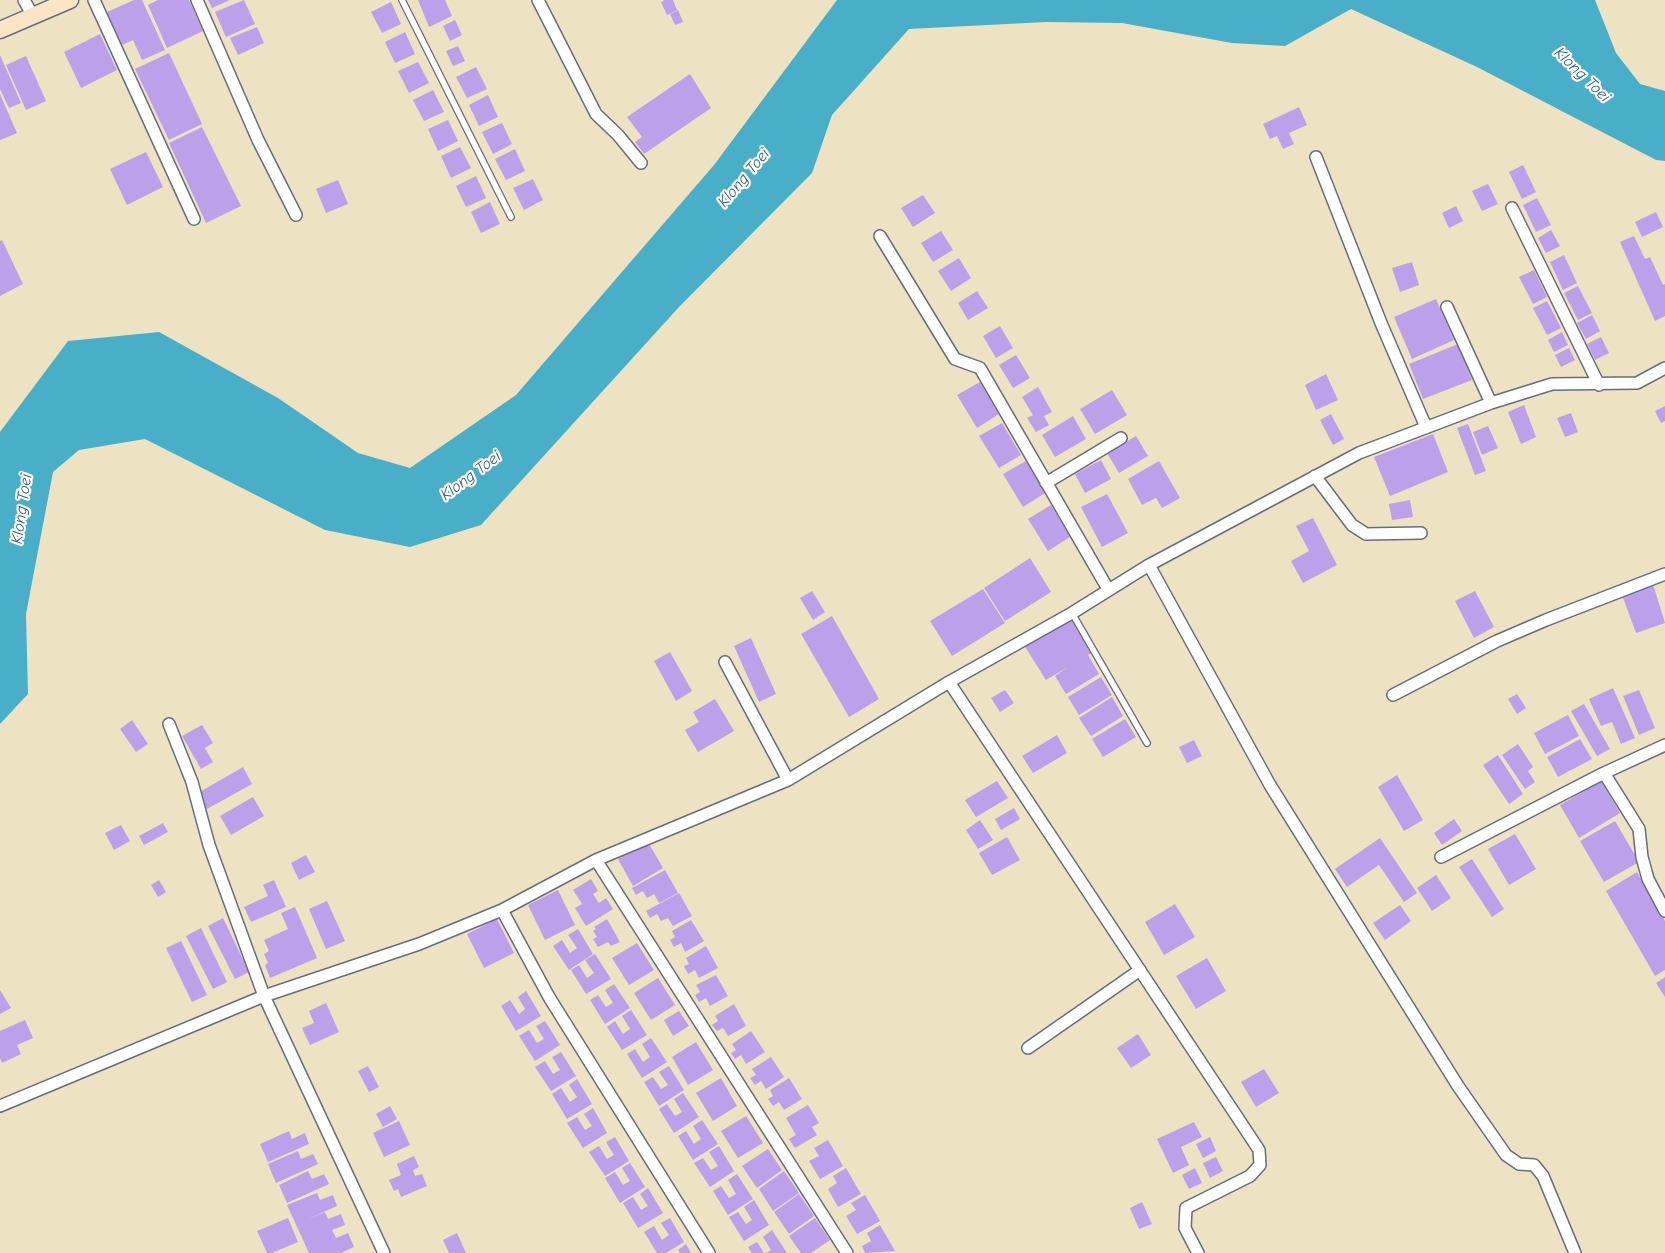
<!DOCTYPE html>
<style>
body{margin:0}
canvas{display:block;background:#ede2c2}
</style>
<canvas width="1665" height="1253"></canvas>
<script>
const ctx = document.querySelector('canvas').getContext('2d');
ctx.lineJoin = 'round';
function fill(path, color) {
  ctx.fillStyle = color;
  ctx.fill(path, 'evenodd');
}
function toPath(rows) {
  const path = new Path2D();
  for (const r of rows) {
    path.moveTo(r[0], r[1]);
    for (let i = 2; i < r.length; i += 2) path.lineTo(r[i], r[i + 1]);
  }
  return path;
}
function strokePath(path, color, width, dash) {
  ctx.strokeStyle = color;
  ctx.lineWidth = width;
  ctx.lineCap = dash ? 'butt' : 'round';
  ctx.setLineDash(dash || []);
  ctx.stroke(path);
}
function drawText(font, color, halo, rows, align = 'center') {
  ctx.font = font + ' "Comic Neue",sans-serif';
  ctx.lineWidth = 4.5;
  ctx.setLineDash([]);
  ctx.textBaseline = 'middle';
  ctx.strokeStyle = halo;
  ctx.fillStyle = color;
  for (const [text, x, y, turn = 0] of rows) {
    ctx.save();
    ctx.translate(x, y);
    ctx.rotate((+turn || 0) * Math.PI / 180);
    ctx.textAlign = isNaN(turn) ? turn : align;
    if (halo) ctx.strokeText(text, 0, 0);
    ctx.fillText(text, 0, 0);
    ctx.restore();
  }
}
fill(toPath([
 [837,0,1595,0,1616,53,1640,84,1665,91,1665,161,1656,160,1477,67,1351,9,1285,46,1232,43,1122,23,1046,22,909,29,832,115,812,173,679,307,481,525,410,547,325,530,145,439,79,450,53,472,26,614,28,694,0,724,0,432,68,341,159,332,278,398,358,453,410,468,516,395,714,165]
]), '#49afc9');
fill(toPath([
 [134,0,142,0,165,50,142,60,133,40,122,45,107,12],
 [158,0,189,0,203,31,167,48,148,5],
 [208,0,230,0,212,8],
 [244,0,255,24,226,37,215,12],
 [418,0,445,0,452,16,429,27],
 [665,0,673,0,677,10,667,15,661,2],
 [391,2,401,24,382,33,371,12],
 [678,10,683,22,675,25,670,14],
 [455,20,462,35,450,41,443,26],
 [257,27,264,43,238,55,230,38],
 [405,32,415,54,395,63,385,42],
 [100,34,117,70,81,88,64,52],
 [458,46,465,61,453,66,446,51],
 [169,53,202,124,169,140,135,69],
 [0,55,21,103,9,108,0,89],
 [26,56,46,101,26,110,6,65],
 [418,62,429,83,409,93,398,71],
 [476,67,487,89,467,98,456,77],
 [690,74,711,108,644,154,635,142,642,137,627,117],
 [433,90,444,112,424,121,413,100],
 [0,94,17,133,0,140],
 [488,95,498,117,479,126,469,105],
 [1299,107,1307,125,1289,133,1294,144,1283,149,1277,136,1270,139,1263,124],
 [448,120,458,141,438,151,428,129],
 [502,123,512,144,493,154,482,132],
 [202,127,241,206,206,223,169,143],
 [460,147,471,168,451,178,441,156],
 [515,149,525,171,506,180,495,159],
 [146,152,163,187,127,205,110,169],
 [1523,165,1536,192,1522,199,1509,172],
 [476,176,486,198,466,207,456,186],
 [533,179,543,200,524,210,513,188],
 [338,180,348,204,326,213,316,189],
 [1488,184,1498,204,1482,211,1472,191],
 [923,195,935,213,913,227,901,208],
 [1537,198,1551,225,1536,232,1523,205],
 [490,202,500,224,481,233,471,212],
 [1456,206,1463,221,1449,228,1442,213],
 [1656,212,1663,227,1642,237,1635,222],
 [1551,230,1560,246,1546,253,1538,238],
 [941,231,953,250,933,262,921,243],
 [1634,236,1645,259,1650,257,1663,285,1665,284,1665,316,1655,321,1620,242],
 [2,240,23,284,0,296,0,241],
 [1564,255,1577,283,1563,290,1550,262],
 [959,258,971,278,951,291,938,271],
 [1412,262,1419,285,1400,292,1392,268],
 [1534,270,1547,297,1533,304,1519,277],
 [1578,286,1592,313,1578,320,1564,293],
 [977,291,988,308,968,320,958,303],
 [1436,299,1454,340,1412,359,1394,317],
 [1547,301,1561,328,1547,335,1533,308],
 [1592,315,1600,331,1586,339,1577,323],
 [1000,326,1013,348,996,358,983,336],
 [1562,332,1568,345,1554,352,1548,340],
 [1601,337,1609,353,1595,360,1587,344],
 [1458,344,1472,380,1423,399,1409,364],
 [1569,348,1575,360,1561,367,1555,355],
 [1016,355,1030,378,1013,388,999,365],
 [1326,374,1338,400,1316,410,1305,385],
 [980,382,999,414,977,428,957,395],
 [1038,387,1052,412,1044,416,1049,425,1036,432,1027,418,1033,415,1022,397],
 [1112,390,1127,415,1095,434,1080,409],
 [1524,405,1536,437,1521,444,1508,412],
 [1665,406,1665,421,1661,423,1655,411],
 [1571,413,1578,432,1565,437,1557,418],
 [1331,414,1344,439,1333,445,1320,420],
 [1073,416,1086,439,1055,457,1042,435],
 [1002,423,1021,455,999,468,979,436],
 [1468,424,1486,471,1475,475,1457,428],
 [1488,426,1498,448,1482,455,1473,432],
 [1433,434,1448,472,1390,496,1374,457],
 [1136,436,1148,456,1119,473,1107,453],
 [1101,460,1111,479,1085,493,1075,474],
 [1026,461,1045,493,1023,507,1003,474],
 [1159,461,1180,498,1162,508,1156,498,1142,505,1128,479],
 [1107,494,1128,533,1102,547,1081,507],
 [1410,500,1413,517,1392,520,1389,504],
 [1051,505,1070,537,1048,551,1028,519],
 [1313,518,1337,565,1303,583,1291,561,1309,551,1296,526],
 [1030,558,1051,592,1005,621,984,588],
 [1653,584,1665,623,1636,633,1622,595],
 [983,589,1005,623,952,656,930,621],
 [812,591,825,612,813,620,800,598],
 [1475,591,1494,627,1474,638,1455,601],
 [832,616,879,699,849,717,801,634],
 [1071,617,1092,653,1088,655,1099,674,1066,694,1055,676,1068,667,1046,680,1024,645],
 [751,638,776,694,759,702,734,646],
 [670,652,692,691,676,701,654,661],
 [1101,677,1112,695,1079,715,1068,697],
 [1613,688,1635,738,1621,744,1612,722,1601,726,1589,699],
 [1005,690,1014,703,1000,712,991,698],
 [1639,690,1655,728,1639,735,1623,696],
 [1517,694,1526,708,1517,714,1508,699],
 [1112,697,1123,716,1091,736,1079,718],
 [715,699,734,731,698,752,685,730,699,722,693,712],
 [1584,704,1610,749,1597,756,1571,711],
 [1568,715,1579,736,1545,754,1534,733],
 [1125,719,1136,737,1103,757,1092,739],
 [132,720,148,744,136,752,120,729],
 [202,725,213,743,205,748,213,762,201,769,182,736],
 [1057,735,1067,753,1033,773,1022,756],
 [1580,739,1592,759,1558,777,1547,757],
 [1194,740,1202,756,1187,763,1179,747],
 [1518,744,1533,767,1528,771,1535,782,1525,789,1502,755],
 [1498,755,1523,794,1509,804,1483,765],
 [243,767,252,784,207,809,198,793],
 [1397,775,1423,820,1404,831,1378,787],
 [997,781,1008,798,976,817,965,800],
 [1601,781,1620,813,1579,838,1560,805],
 [253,797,264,816,231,835,220,816],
 [1014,808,1020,819,1001,830,995,819],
 [1454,819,1462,831,1442,845,1434,833],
 [980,820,993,840,978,849,966,830],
 [1615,821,1639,862,1604,882,1580,841],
 [163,823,168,832,144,845,139,836],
 [121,825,130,841,114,850,105,833],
 [1515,834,1536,869,1509,885,1488,849],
 [1007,837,1020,860,992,875,979,853],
 [1380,838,1417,893,1404,902,1379,865,1347,887,1335,869],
 [648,842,663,868,633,886,618,859],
 [306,855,315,872,299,880,291,863],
 [1472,859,1504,909,1492,917,1459,867],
 [665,870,678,893,659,903,654,894,647,898,643,891,636,895,632,888],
 [1637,872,1665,921,1665,970,1655,976,1606,891],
 [1436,875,1451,898,1432,911,1417,888],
 [591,879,598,891,593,894,599,903,606,898,613,909,586,926,575,908,582,904,573,890],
 [159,880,166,892,158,897,151,885],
 [274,880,286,907,251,922,244,907,268,896,263,885],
 [558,890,575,925,545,940,528,905],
 [679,893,692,916,673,926,668,918,661,921,657,914,650,918,646,911],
 [327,901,345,941,326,949,309,909],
 [1175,904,1195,937,1164,955,1145,922],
 [1400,905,1411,921,1385,940,1373,923],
 [295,907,317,958,270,978,265,965,268,963,264,954,269,951,264,940,288,929,281,913],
 [223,918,249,972,235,979,208,926],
 [497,919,514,953,484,968,467,934],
 [607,919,620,942,611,946,608,942,598,947,593,939,597,937,593,931,596,929,594,927],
 [691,920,704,941,685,952,681,943,674,947,670,940,675,937,672,931],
 [201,928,227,982,213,989,186,936],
 [578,929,593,954,569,970,553,946,562,940,570,953,577,948,568,935],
 [181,941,207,995,192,1002,166,948],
 [637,943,654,970,629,985,612,958],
 [706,946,718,968,699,978,695,970,688,974,684,966,689,964,686,958],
 [595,954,611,979,586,994,571,970,579,965,587,978,594,973,585,960],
 [1207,958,1226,991,1196,1009,1176,976],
 [716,975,728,996,710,1006,706,998,699,1002,695,995,700,992,696,985],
 [1665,977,1665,997,1656,983],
 [658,978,675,1005,651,1020,634,993],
 [614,984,630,1008,605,1024,590,1000,598,995,606,1007,613,1003,605,990],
 [0,990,11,1008,0,1014],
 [526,991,541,1016,516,1031,501,1006,510,1000,519,1014,525,1009,518,997],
 [326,1003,339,1032,310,1045,302,1028,314,1023,309,1011],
 [734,1004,746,1026,728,1036,723,1028,717,1031,712,1025,718,1021,715,1016],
 [631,1010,647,1035,622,1050,607,1027,615,1021,623,1034,630,1029,622,1016],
 [679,1011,689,1026,673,1036,664,1020],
 [25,1020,33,1038,17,1045,21,1054,2,1063,0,1058,0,1031],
 [545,1021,560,1045,535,1061,519,1036,529,1030,537,1043,544,1039,536,1026],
 [751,1031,765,1052,746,1064,741,1055,735,1059,731,1053,736,1050,732,1044],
 [1138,1034,1151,1055,1131,1068,1117,1048],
 [651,1038,667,1062,642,1078,627,1054,635,1049,643,1062,650,1057,642,1044],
 [696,1042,713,1070,688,1085,672,1057],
 [561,1052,576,1076,551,1091,535,1067,545,1061,553,1074,560,1070,552,1057],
 [771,1057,784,1077,766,1089,761,1081,755,1085,750,1078,756,1075,752,1069],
 [368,1066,379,1087,369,1092,358,1071],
 [669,1066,684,1090,659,1106,644,1082,653,1077,661,1089,668,1085,659,1072],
 [1264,1069,1279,1093,1256,1107,1241,1082],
 [721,1078,737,1106,713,1121,696,1093],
 [789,1078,802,1099,784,1110,779,1102,773,1106,768,1099,773,1096,770,1090],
 [577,1079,592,1104,567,1119,552,1094,561,1088,570,1102,577,1097,569,1085],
 [683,1093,699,1117,674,1133,659,1109,667,1104,675,1116,682,1112,674,1099],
 [808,1105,819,1123,812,1127,817,1135,795,1148,789,1139,796,1135,786,1118],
 [390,1106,397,1119,383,1127,376,1114],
 [593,1108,607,1133,583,1148,567,1123,577,1117,585,1130,592,1126,584,1114],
 [746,1116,763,1143,738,1158,721,1131],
 [702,1120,718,1144,693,1160,678,1136,686,1131,694,1144,701,1139,693,1126],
 [399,1121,410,1145,384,1157,373,1133],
 [1194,1122,1202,1137,1181,1147,1189,1165,1173,1173,1157,1139],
 [289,1131,292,1139,305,1133,309,1144,268,1162,260,1144],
 [615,1137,629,1161,605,1176,589,1152,599,1146,607,1159,614,1155,606,1142],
 [1210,1137,1216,1151,1203,1158,1196,1144],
 [828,1140,843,1166,820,1179,809,1161,819,1156,814,1148],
 [719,1146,734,1171,710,1187,694,1163,703,1158,711,1170,718,1166,709,1152],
 [768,1149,782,1170,757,1188,742,1166],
 [298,1151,301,1159,313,1154,318,1164,276,1183,268,1164],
 [414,1156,419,1167,413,1170,415,1176,422,1174,427,1186,401,1197,398,1189,394,1191,389,1180,401,1175,397,1164],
 [1216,1157,1223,1171,1210,1178,1203,1163],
 [630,1163,645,1187,620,1203,605,1178,615,1172,623,1185,630,1181,622,1168],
 [846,1168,861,1194,838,1207,828,1189,837,1183,833,1176],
 [1195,1168,1202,1183,1189,1189,1182,1175],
 [308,1171,312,1179,324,1174,329,1184,287,1203,279,1185],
 [784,1171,799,1193,773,1211,759,1189],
 [737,1174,753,1199,728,1215,713,1191,721,1186,729,1198,736,1194,728,1180],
 [648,1188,663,1213,638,1228,623,1203,633,1197,641,1210,648,1206,640,1194],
 [317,1193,320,1200,333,1195,337,1206,306,1220,325,1212,328,1219,341,1214,345,1225,332,1230,336,1238,348,1233,354,1247,341,1253,309,1253,287,1205],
 [799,1194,814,1216,789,1234,774,1212],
 [865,1195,880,1221,857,1234,846,1216,856,1210,851,1203],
 [754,1200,769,1225,744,1241,729,1217,738,1212,746,1224,752,1220,744,1207],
 [1142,1202,1152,1224,1139,1229,1130,1208],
 [288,1218,298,1242,272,1253,267,1253,257,1231],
 [670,1218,684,1242,666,1253,657,1253,644,1232,654,1226,662,1240,669,1235,661,1223],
 [815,1218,830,1240,811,1253,801,1253,789,1236],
 [880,1225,895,1251,865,1253,862,1246,871,1241,867,1233],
 [772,1230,787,1253,766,1253,771,1250,763,1237],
 [457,1233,466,1253,449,1253,443,1240],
 [757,1242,764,1253,752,1253,748,1247],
 [686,1244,691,1253,680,1253,678,1250]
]), '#bca1ea');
const lane = toPath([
 [402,0,511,217],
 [1072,613,1147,743]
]);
const street = toPath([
 [24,0,33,16],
 [94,0,194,219],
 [197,0,258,140,296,215],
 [538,0,596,114,618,135,641,163],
 [1316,157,1381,323,1426,427],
 [1512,208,1599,385],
 [880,236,955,359,980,368,1108,589],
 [1447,307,1491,403],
 [1315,476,1352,525,1366,534,1421,533],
 [1046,483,1121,438],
 [1149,565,1270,785,1458,1086,1506,1155,1519,1164,1534,1165,1543,1176,1575,1253],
 [725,662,788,780],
 [949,682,1259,1150,1260,1165,1250,1176,1186,1208,1185,1228,1198,1253],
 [1393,695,1497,641,1546,620,1665,574],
 [169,724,192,782,209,845,264,996,384,1253],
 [1604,773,1639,829,1642,857,1648,879,1665,911],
 [1441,857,1604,773,1665,745],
 [596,860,847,1253],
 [502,910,549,997,709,1253],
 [1028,1048,1140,970],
 [0,1106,264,996,419,944,502,910,596,860,788,780,949,682,1072,613,1149,565,1359,453,1491,403,1552,384,1637,383,1665,368]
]);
const secondary = toPath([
 [0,30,70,0]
]);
strokePath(lane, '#646e81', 8);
strokePath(street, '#646e81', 14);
strokePath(secondary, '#646e81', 19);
strokePath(lane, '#fff', 5.5);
strokePath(street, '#fff', 11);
strokePath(secondary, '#fce5c4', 16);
drawText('italic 16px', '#2b5c83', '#fdfcf7', [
 ["Klong Toei",1582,75,44],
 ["Klong Toei",744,178,-50],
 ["Klong Toei",471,476,-37],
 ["Klong Toei",22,509,-82]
]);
</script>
